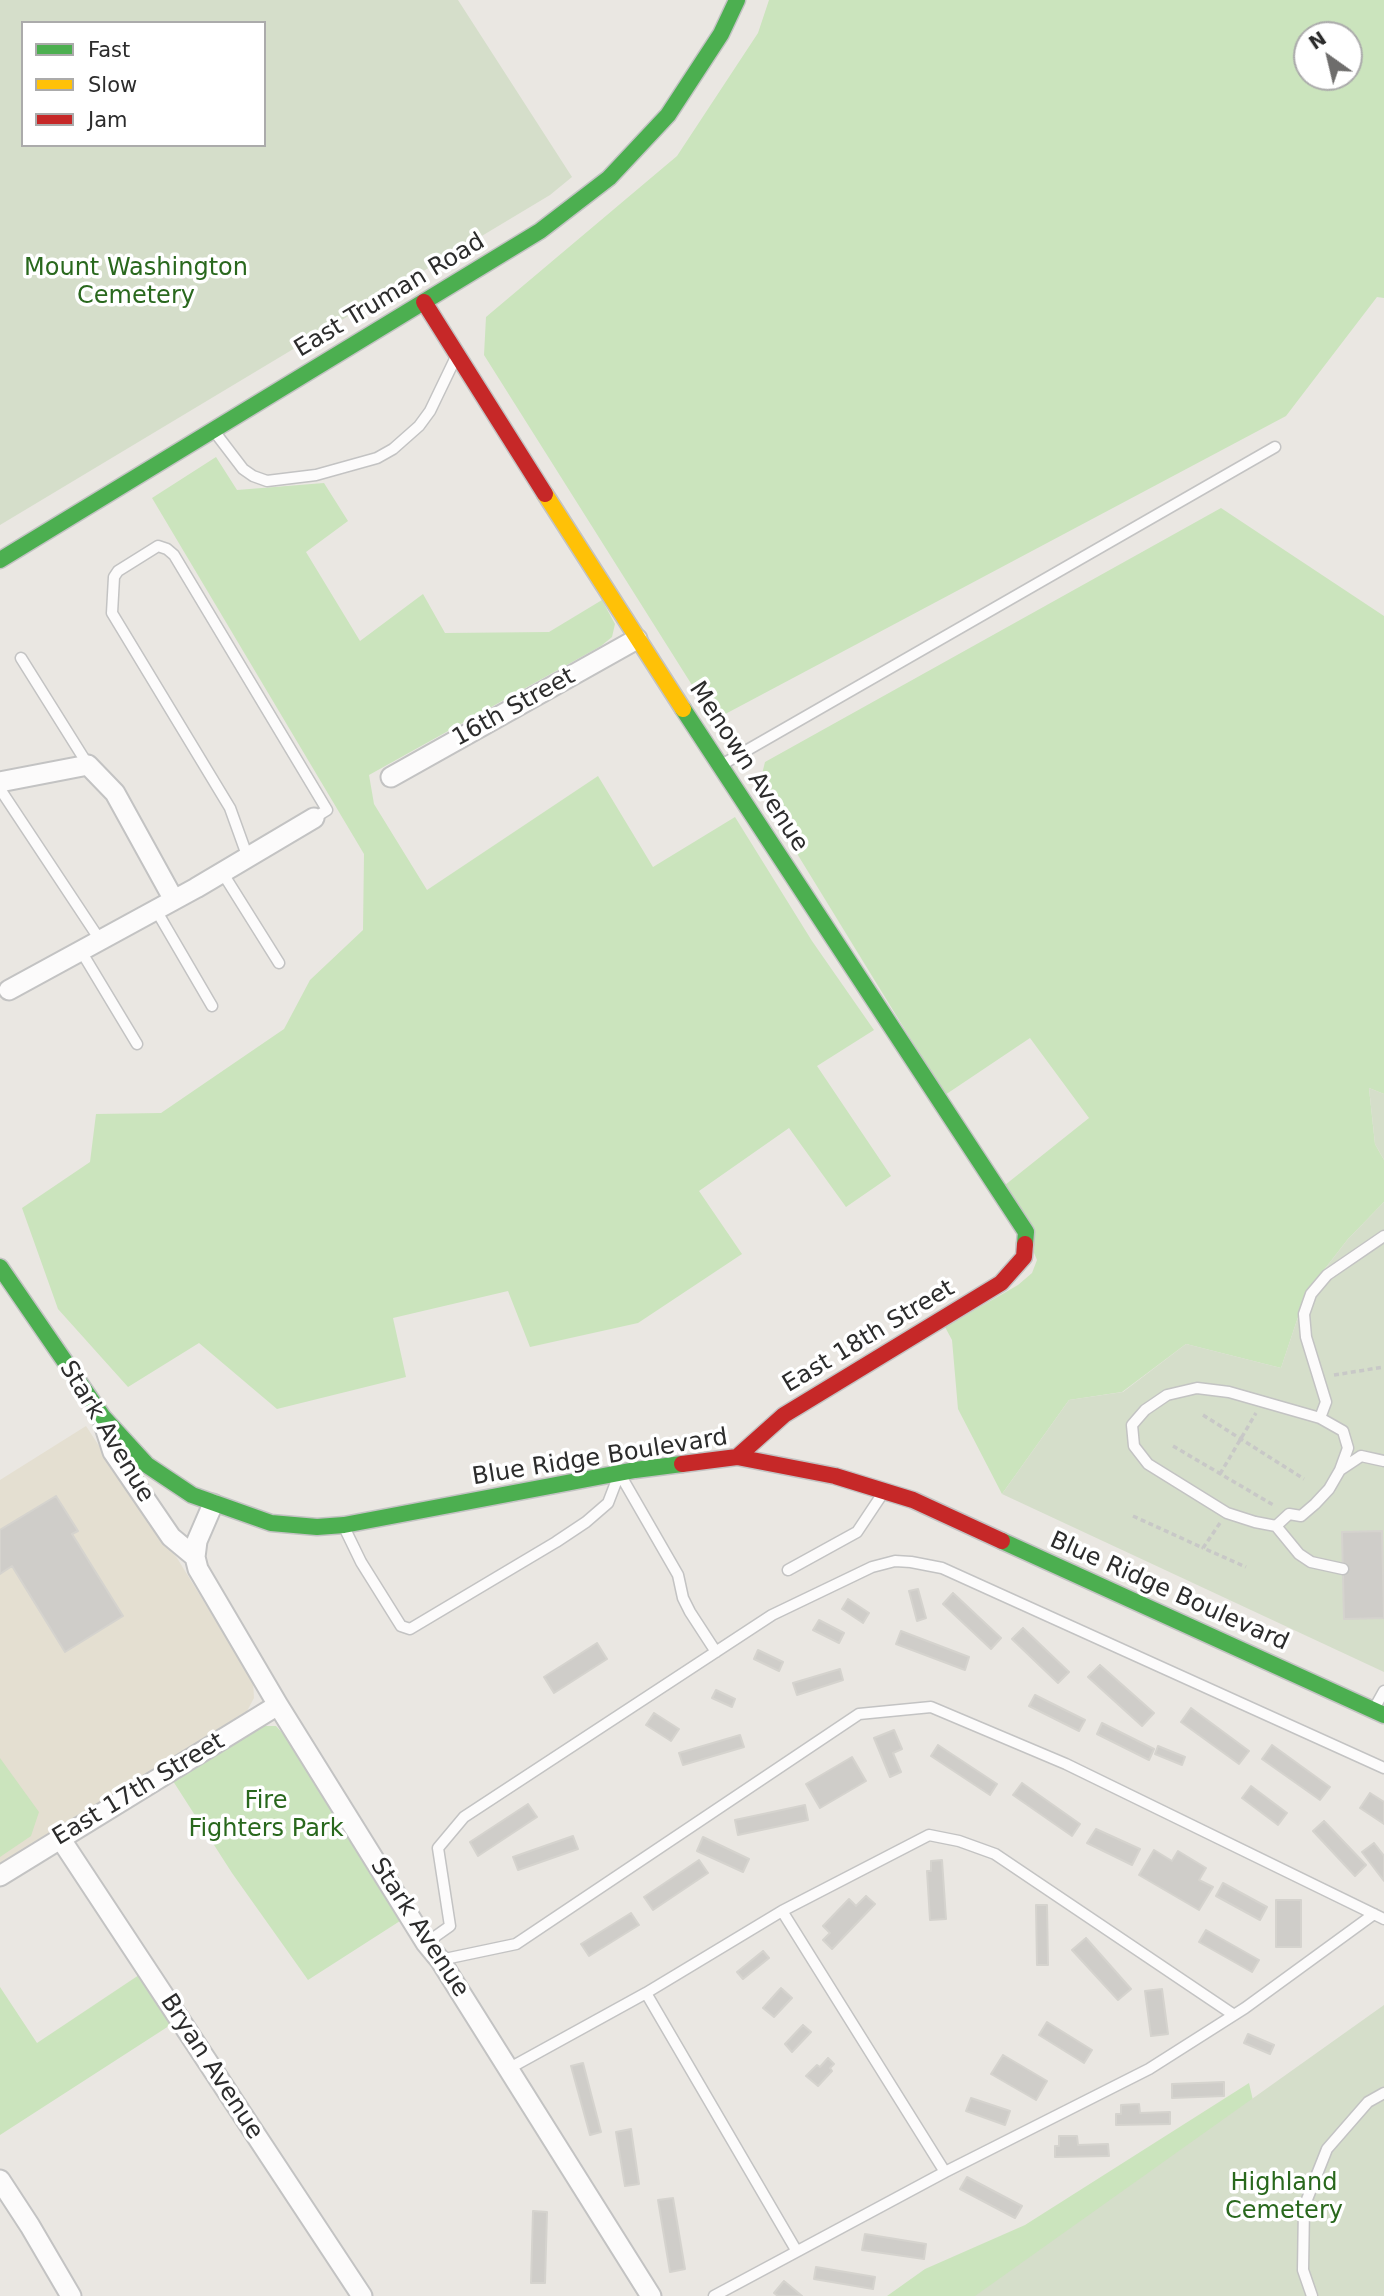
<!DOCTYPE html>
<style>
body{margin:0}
#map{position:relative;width:1384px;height:2296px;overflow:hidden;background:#eae7e2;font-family:"DejaVu Sans",sans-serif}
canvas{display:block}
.legend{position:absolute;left:21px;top:21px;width:245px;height:126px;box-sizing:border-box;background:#fff;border:2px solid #ababab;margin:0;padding:9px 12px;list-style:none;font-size:21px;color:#2c2c2c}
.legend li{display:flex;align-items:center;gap:14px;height:35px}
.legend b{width:35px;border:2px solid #ababab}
.north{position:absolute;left:1293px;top:21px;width:70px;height:70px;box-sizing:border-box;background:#fff;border:2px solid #ababab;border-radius:50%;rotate:326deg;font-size:19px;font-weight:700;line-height:28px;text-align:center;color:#2c2c2c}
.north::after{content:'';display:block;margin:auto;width:24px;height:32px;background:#6e6d6c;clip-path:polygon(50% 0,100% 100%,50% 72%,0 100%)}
</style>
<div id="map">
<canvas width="1384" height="2296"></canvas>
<ul class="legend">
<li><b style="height:9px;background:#4caf50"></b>Fast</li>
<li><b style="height:9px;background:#ffc107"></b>Slow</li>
<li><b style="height:9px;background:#c62828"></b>Jam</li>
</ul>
<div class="north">N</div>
</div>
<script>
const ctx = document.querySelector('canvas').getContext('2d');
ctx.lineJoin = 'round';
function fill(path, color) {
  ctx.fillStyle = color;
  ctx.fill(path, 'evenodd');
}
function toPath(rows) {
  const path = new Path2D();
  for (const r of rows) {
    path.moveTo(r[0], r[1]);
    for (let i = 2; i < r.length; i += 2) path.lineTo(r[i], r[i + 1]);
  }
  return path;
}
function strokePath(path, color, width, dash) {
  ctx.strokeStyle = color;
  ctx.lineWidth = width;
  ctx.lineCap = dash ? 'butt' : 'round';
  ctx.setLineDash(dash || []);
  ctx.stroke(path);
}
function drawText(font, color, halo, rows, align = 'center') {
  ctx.font = font + ' "DejaVu Sans",sans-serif';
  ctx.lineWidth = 7;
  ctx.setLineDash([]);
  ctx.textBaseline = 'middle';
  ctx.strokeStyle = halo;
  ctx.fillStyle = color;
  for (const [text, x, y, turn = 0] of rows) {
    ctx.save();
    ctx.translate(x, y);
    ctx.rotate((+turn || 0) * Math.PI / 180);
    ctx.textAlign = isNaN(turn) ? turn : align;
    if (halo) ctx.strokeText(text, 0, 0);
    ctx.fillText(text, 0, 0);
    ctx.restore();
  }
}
fill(toPath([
 [86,1426,156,1533,177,1558,253,1681,254,1698,247,1711,0,1866,0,1480]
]), '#e4dfd1');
fill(toPath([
 [769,0,1384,0,1384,298,1377,297,1286,416,714,720,484,355,486,317,677,156,758,33],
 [1307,35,1349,35,1349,77,1307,77],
 [216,457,237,490,324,483,348,521,306,552,360,641,423,594,445,633,549,632,602,600,615,624,612,637,601,646,369,775,374,804,427,890,598,776,653,867,735,817,812,941,874,1030,817,1066,891,1176,846,1207,789,1128,699,1191,742,1254,638,1323,530,1347,508,1291,393,1318,406,1377,277,1409,199,1343,128,1387,58,1309,22,1208,90,1162,96,1114,161,1113,284,1029,310,980,363,930,364,854,152,498],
 [1221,508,1384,616,1384,1094,1369,1088,1375,1144,1384,1160,1384,1202,1348,1239,1306,1293,1281,1368,1186,1344,1122,1392,1069,1400,1002,1494,958,1409,952,1340,945,1327,1018,1285,1032,1273,1037,1260,1005,1185,1089,1118,1030,1038,945,1095,758,790,765,762],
 [264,1726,276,1726,286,1737,400,1921,308,1980,232,1873,173,1781],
 [0,1758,39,1812,31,1836,0,1857],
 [139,1975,172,2024,0,2135,0,1987,37,2043],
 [1249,2083,1273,2188,1282,2296,887,2296,925,2269,1025,2225]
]), '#cbe4bd');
fill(toPath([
 [0,0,458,0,572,177,550,195,0,525],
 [23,23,264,23,264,145,23,145],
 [1369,1088,1384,1094,1384,1160,1375,1144],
 [1384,1202,1384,1672,1002,1494,1069,1400,1123,1392,1186,1344,1281,1368,1306,1293,1348,1239],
 [1384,2005,1384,2296,975,2296]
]), '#d5deca');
const building = toPath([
 [56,1496,78,1531,72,1534,123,1616,65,1652,12,1566,0,1574,0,1530,56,1496],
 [1382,1531,1384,1618,1344,1619,1342,1532,1382,1531],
 [918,1589,926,1618,917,1621,909,1591,918,1589],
 [953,1593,1001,1638,991,1649,943,1604,953,1593],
 [848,1599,869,1613,863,1623,842,1609,848,1599],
 [819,1620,844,1633,839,1643,813,1630,819,1620],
 [1023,1628,1069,1672,1058,1683,1012,1639,1023,1628],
 [901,1631,969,1657,965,1670,896,1644,901,1631],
 [597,1643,607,1659,554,1693,544,1677,597,1643],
 [758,1650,783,1662,779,1671,754,1659,758,1650],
 [1100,1665,1154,1713,1142,1726,1088,1677,1100,1665],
 [840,1669,843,1680,797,1695,793,1683,840,1669],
 [716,1690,735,1699,732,1707,712,1698,716,1690],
 [1035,1695,1085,1720,1079,1731,1029,1706,1035,1695],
 [1191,1708,1249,1751,1239,1764,1181,1722,1191,1708],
 [654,1713,679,1729,671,1741,646,1725,654,1713],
 [1102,1723,1154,1749,1149,1760,1097,1734,1102,1723],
 [894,1730,902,1749,893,1753,901,1772,890,1777,874,1738,894,1730],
 [740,1735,744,1747,683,1765,679,1753,740,1735],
 [938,1745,997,1784,990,1795,931,1756,938,1745],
 [1272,1745,1330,1787,1320,1800,1262,1759,1272,1745],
 [1158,1746,1185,1757,1182,1765,1155,1754,1158,1746],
 [852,1757,866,1781,820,1808,806,1784,852,1757],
 [1022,1783,1080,1824,1072,1836,1013,1795,1022,1783],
 [1251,1786,1287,1813,1278,1825,1242,1798,1251,1786],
 [1370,1793,1384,1802,1384,1824,1360,1808,1370,1793],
 [528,1804,537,1817,478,1856,470,1842,528,1804],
 [805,1805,808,1820,738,1835,735,1820,805,1805],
 [1324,1821,1366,1865,1355,1876,1313,1831,1324,1821],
 [1096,1829,1140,1849,1132,1865,1087,1843,1096,1829],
 [573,1836,578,1849,518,1870,513,1857,573,1836],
 [703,1837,749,1859,743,1872,697,1851,703,1837],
 [1374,1843,1384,1856,1384,1881,1362,1852,1374,1843],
 [1154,1850,1172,1861,1178,1851,1206,1868,1199,1880,1213,1887,1199,1910,1139,1875,1154,1850],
 [699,1860,708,1873,653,1910,644,1897,699,1860],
 [942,1860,946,1919,930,1920,927,1871,931,1871,931,1861,942,1860],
 [1223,1883,1267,1907,1260,1920,1216,1896,1223,1883],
 [866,1896,875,1904,832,1949,823,1940,830,1933,823,1926,849,1899,856,1906,866,1896],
 [1276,1900,1301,1900,1301,1947,1276,1947,1276,1900],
 [1036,1905,1047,1905,1048,1965,1037,1965,1036,1905],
 [631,1913,639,1925,589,1956,581,1944,631,1913],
 [1206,1930,1259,1960,1252,1972,1199,1942,1206,1930],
 [1086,1938,1131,1989,1118,2000,1072,1950,1086,1938],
 [763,1951,769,1958,743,1979,737,1972,763,1951],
 [781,1988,792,1998,774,2017,763,2008,781,1988],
 [1162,1989,1168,2034,1151,2036,1145,1991,1162,1989],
 [1047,2022,1092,2050,1084,2063,1039,2035,1047,2022],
 [803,2025,811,2032,792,2052,785,2044,803,2025],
 [1248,2034,1274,2045,1270,2054,1244,2043,1248,2034],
 [1003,2055,1047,2081,1036,2100,991,2074,1003,2055],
 [828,2058,834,2064,830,2068,832,2071,818,2086,806,2076,817,2065,820,2067,828,2058],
 [583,2063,601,2132,590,2135,571,2066,583,2063],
 [1224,2082,1224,2096,1172,2098,1172,2084,1224,2082],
 [971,2098,1010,2111,1005,2125,966,2111,971,2098],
 [1139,2104,1140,2113,1170,2112,1170,2124,1116,2125,1116,2114,1121,2114,1121,2105,1139,2104],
 [631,2129,639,2184,625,2186,616,2132,631,2129],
 [1059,2136,1077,2136,1078,2145,1108,2144,1109,2156,1055,2157,1055,2146,1059,2146,1059,2136],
 [967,2177,1022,2206,1015,2218,960,2189,967,2177],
 [673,2198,685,2269,670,2272,658,2200,673,2198],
 [533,2211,547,2212,545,2283,531,2283,533,2211],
 [865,2234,926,2244,924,2259,862,2250,865,2234],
 [816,2267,875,2277,873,2289,814,2279,816,2267],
 [784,2281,802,2296,778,2296,774,2293,784,2281]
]);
fill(building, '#cfcdc9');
strokePath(building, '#d5d3ce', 2);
const lane = toPath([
 [214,431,243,469,253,476,267,481,316,475,377,458,393,449,419,426,430,411,455,359],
 [21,658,88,765],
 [723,764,1275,447],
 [0,789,100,940],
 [248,858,230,808,112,613,114,577,118,571,158,546,167,549,174,555,327,810,314,818],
 [222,872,279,963],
 [156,910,212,1006],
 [81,951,137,1044],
 [1320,1418,1326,1402,1306,1337,1304,1314,1311,1294,1327,1275,1384,1236],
 [1340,1470,1348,1448,1343,1431,1320,1418,1229,1392,1197,1388,1167,1395,1145,1410,1132,1425,1134,1446,1148,1464,1227,1513,1255,1522,1276,1526,1289,1514,1301,1516,1315,1504,1329,1489,1340,1470,1361,1456,1384,1461],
 [621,1476,678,1575,683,1598,690,1612,716,1652],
 [1276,1526,1299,1554,1311,1562,1343,1569],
 [344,1527,361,1562,401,1626,410,1629,556,1542,586,1522,608,1503,618,1477],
 [788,1570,857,1532,883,1493],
 [1374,1709,1384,1691],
 [782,1911,945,2172],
 [426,1943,450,1926,438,1848,464,1817,772,1615,872,1567,895,1561,911,1562,942,1568,1384,1768],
 [440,1960,516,1944,859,1714,931,1707,1066,1764,1384,1919],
 [646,1993,796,2250],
 [508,2069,646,1993,782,1911,929,1835,959,1841,995,1854,1234,2015],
 [714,2296,945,2172,1149,2069,1245,2008,1374,1914],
 [1312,2296,1303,2270,1304,2207,1327,2149,1368,2102,1384,2093]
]);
const street = toPath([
 [391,777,637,639],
 [0,782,88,765,115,793,174,900],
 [9,990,196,888,314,818],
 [104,1424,113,1452,171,1537,195,1557],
 [213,1504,197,1541,195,1557,198,1569,278,1705,426,1943,440,1960,651,2296],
 [60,1838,362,2296],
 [0,1876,278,1705],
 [0,2180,30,2226,71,2296]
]);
const fast = toPath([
 [0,560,540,231,609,178,668,115,721,34,737,0],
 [683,709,1026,1232,1025,1244],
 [0,1267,103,1417,147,1465,192,1495,271,1523,317,1527,344,1525,635,1470,682,1464],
 [1002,1541,1384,1715]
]);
const slow = toPath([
 [545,494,683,709]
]);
const jam = toPath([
 [424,302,545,494],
 [737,1457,784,1415,1001,1283,1024,1257,1025,1244],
 [682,1464,737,1457,835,1476,913,1500,1002,1541]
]);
strokePath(lane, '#c3c3c3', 13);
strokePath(street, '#c3c3c3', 23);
strokePath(fast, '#c3c3c3', 19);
strokePath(slow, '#c3c3c3', 19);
strokePath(jam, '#c3c3c3', 19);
strokePath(toPath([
 [1334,1375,1384,1367],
 [1203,1415,1304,1479],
 [1173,1446,1275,1506],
 [1220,1474,1256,1413],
 [1133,1516,1203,1548],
 [1220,1523,1203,1548,1246,1567]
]), '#c8c8c7', 3.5, [5, 3.5]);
strokePath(lane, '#fcfbfb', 10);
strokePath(street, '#fcfbfb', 19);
strokePath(fast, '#4caf50', 16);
strokePath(slow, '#ffc107', 16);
strokePath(jam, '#c62828', 16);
drawText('24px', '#29681d', '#fff', [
 ["Mount Washington",136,269],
 ["Cemetery",136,297],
 ["Fire",266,1802],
 ["Fighters Park",266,1830],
 ["Highland",1284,2184],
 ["Cemetery",1284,2212]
]);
drawText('24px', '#2c2c2c', '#fff', [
 ["East Truman Road",390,296,-31],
 ["16th Street",514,708,-29],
 ["Menown Avenue",748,767,57],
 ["East 18th Street",869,1337,-31],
 ["Stark Avenue",106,1432,59],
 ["Blue Ridge Boulevard",600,1458,-9],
 ["Blue Ridge Boulevard",1169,1592,24],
 ["East 17th Street",139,1790,-31],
 ["Stark Avenue",419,1928,57],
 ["Bryan Avenue",211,2067,57]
]);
</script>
